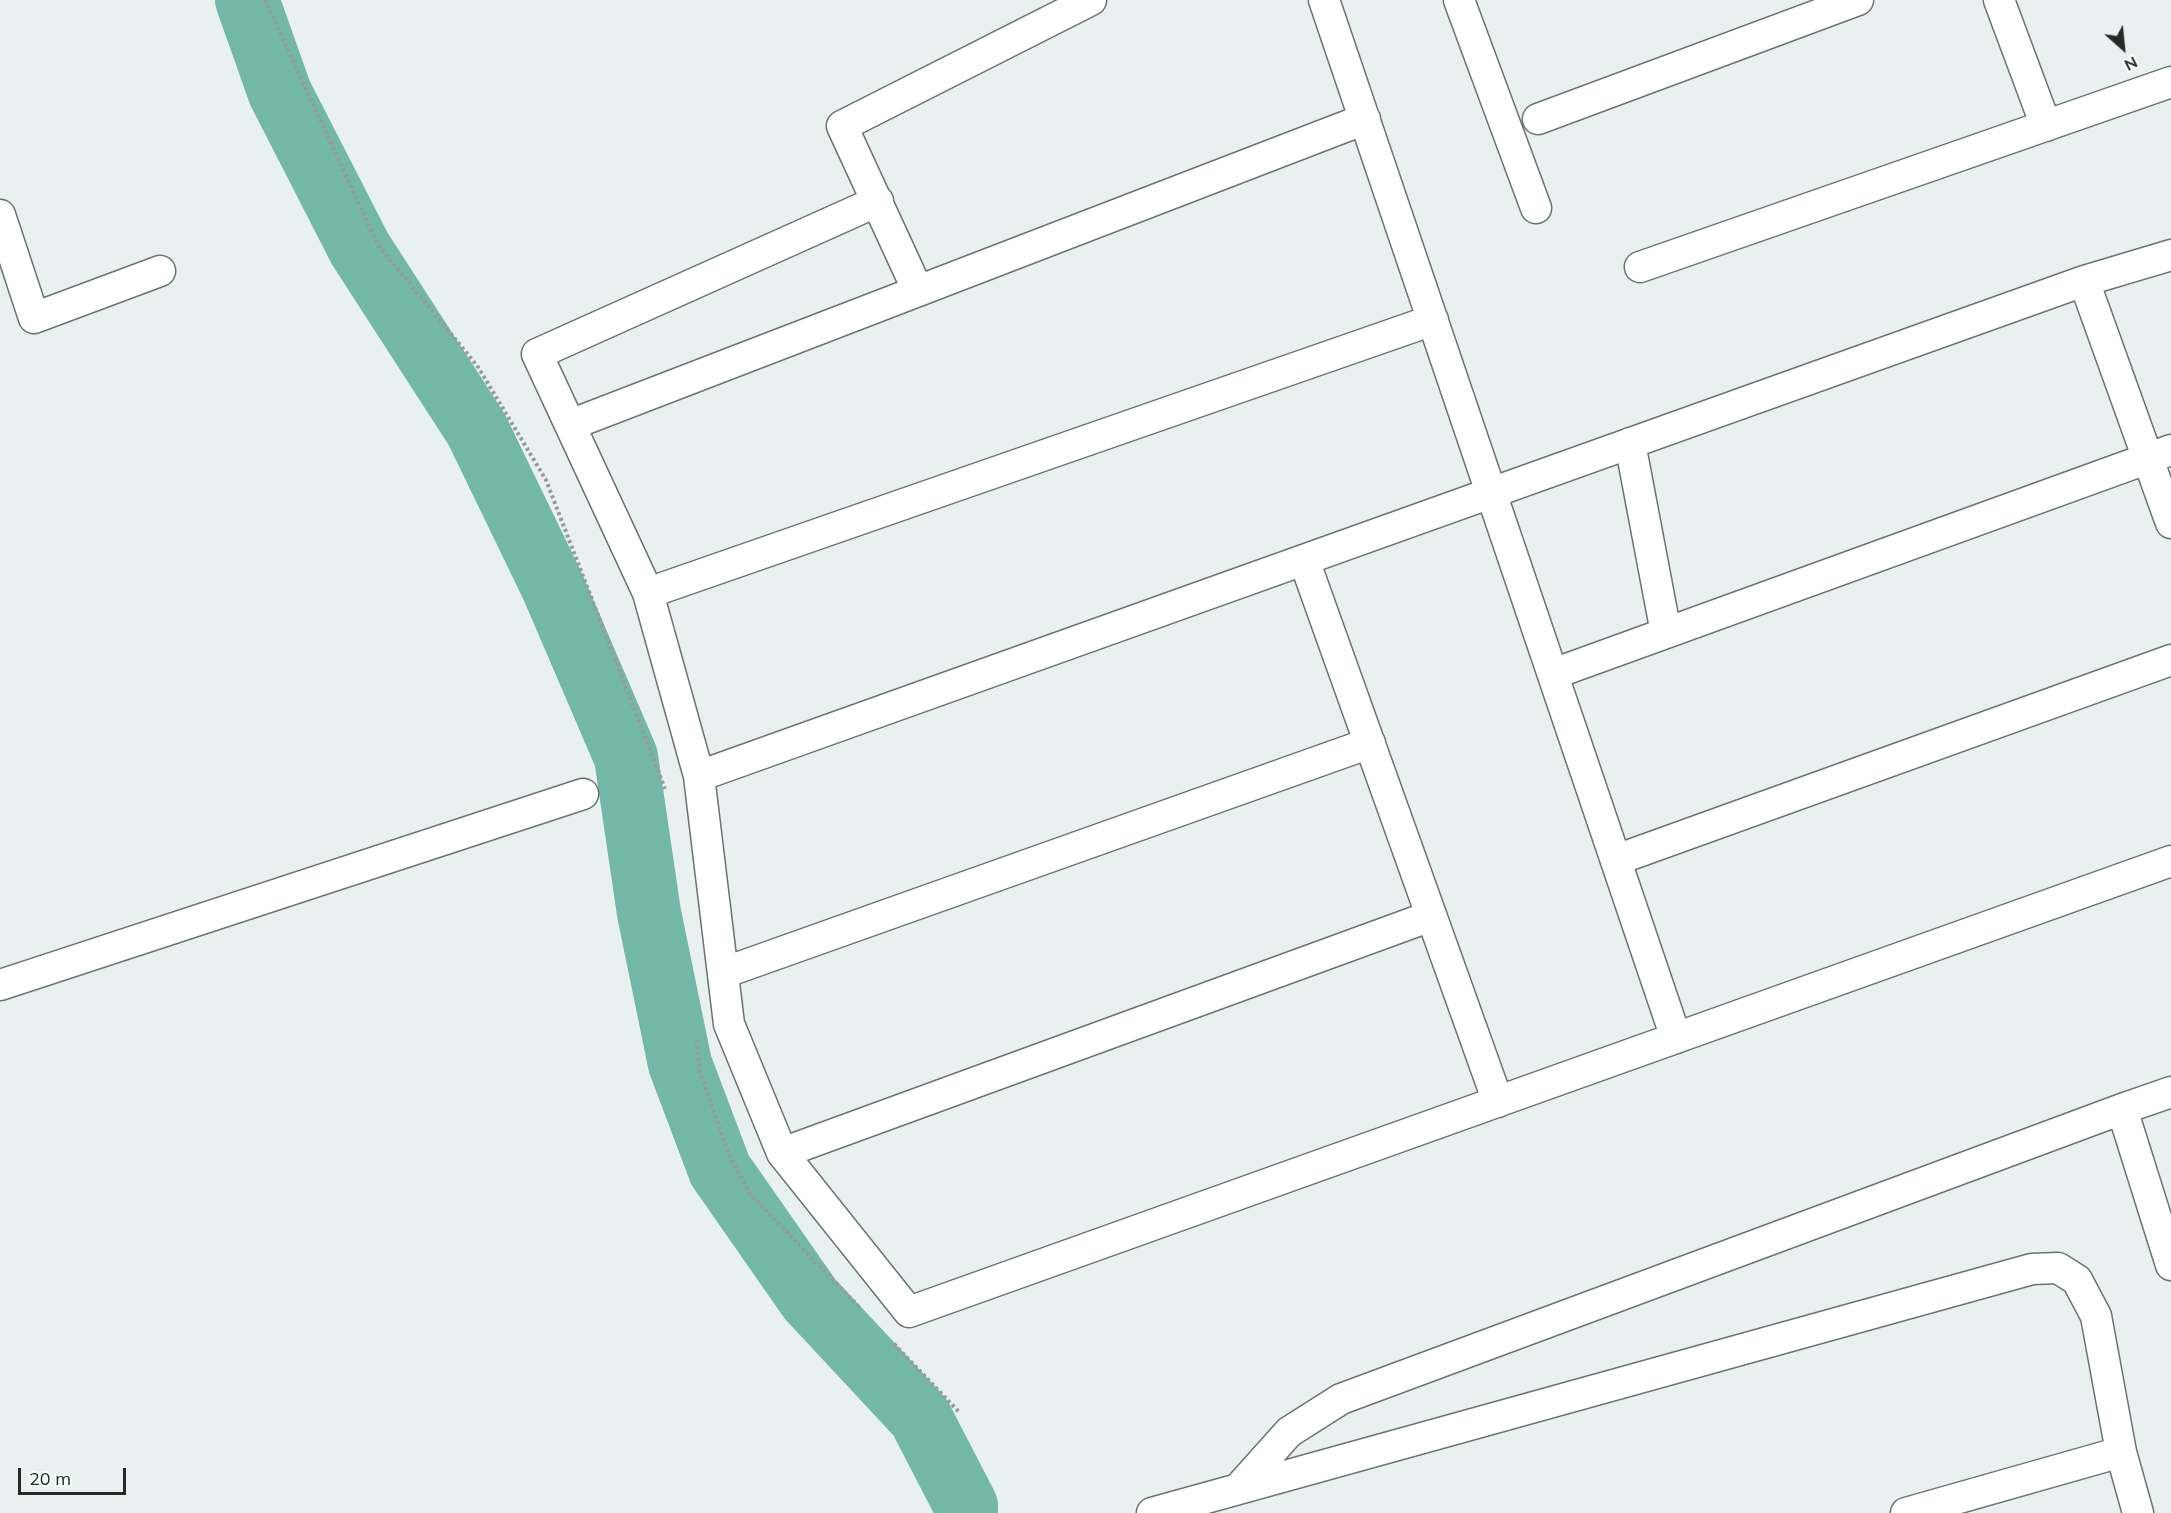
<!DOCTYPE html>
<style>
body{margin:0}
#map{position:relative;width:2171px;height:1513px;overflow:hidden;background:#e8f1ef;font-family:Mulish,sans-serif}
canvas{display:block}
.north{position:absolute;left:2093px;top:18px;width:60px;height:60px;-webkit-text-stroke:4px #f5fffc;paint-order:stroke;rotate:153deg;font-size:16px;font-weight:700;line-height:24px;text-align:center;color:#252928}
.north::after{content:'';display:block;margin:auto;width:21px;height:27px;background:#252928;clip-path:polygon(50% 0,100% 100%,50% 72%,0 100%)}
.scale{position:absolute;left:18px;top:1468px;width:108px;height:27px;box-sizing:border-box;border:3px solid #252928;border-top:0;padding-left:8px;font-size:18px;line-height:21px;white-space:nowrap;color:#252928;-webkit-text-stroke:4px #f5fffc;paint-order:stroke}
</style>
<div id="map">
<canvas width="2171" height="1513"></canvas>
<div class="north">N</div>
<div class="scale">20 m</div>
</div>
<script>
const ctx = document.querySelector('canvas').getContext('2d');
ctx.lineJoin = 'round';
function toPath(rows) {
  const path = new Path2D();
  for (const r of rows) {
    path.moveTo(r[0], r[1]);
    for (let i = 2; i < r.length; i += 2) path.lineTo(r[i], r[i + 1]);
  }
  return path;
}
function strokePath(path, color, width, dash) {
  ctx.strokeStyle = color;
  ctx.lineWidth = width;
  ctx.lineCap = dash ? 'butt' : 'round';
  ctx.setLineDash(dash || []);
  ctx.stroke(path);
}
strokePath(toPath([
 [247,0,280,93,360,249,477,430,553,587,626,757,649,913,680,1064,720,1170,810,1299,920,1417,966,1506,966,1513]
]), '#73b7a7', 64);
const street = toPath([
 [1324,0,1676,1038],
 [1459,0,1536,208],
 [1999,0,2046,126],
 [1538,119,1858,0],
 [878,201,537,354,648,593,699,776,729,1024,782,1153,909,1312,2171,861],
 [0,215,34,318,160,271],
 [1640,267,2171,82],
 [2084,281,2171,255],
 [918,291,842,126,1091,0],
 [570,425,1365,119],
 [1630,443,1666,633],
 [1304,560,1498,1102],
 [648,593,1433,320],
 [1553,674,2171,450],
 [699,776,2084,281,2171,523],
 [1616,860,2171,660],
 [723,973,1370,743],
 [0,985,583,794],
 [2122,1109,2171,1265],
 [782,1153,1431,916],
 [1238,1489,1289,1432,1341,1399,2122,1109,2171,1092],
 [1152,1513,2032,1269,2058,1268,2077,1280,2096,1316,2121,1452,2138,1513],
 [1906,1513,2121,1452]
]);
strokePath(street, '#6b7371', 33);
strokePath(toPath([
 [265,0,378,245,478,367,546,480,665,789],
 [697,1040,700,1072,729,1155,750,1194,860,1308],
 [894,1344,960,1413]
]), '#949b9a', 4, [3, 3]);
strokePath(street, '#fff', 30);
</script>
